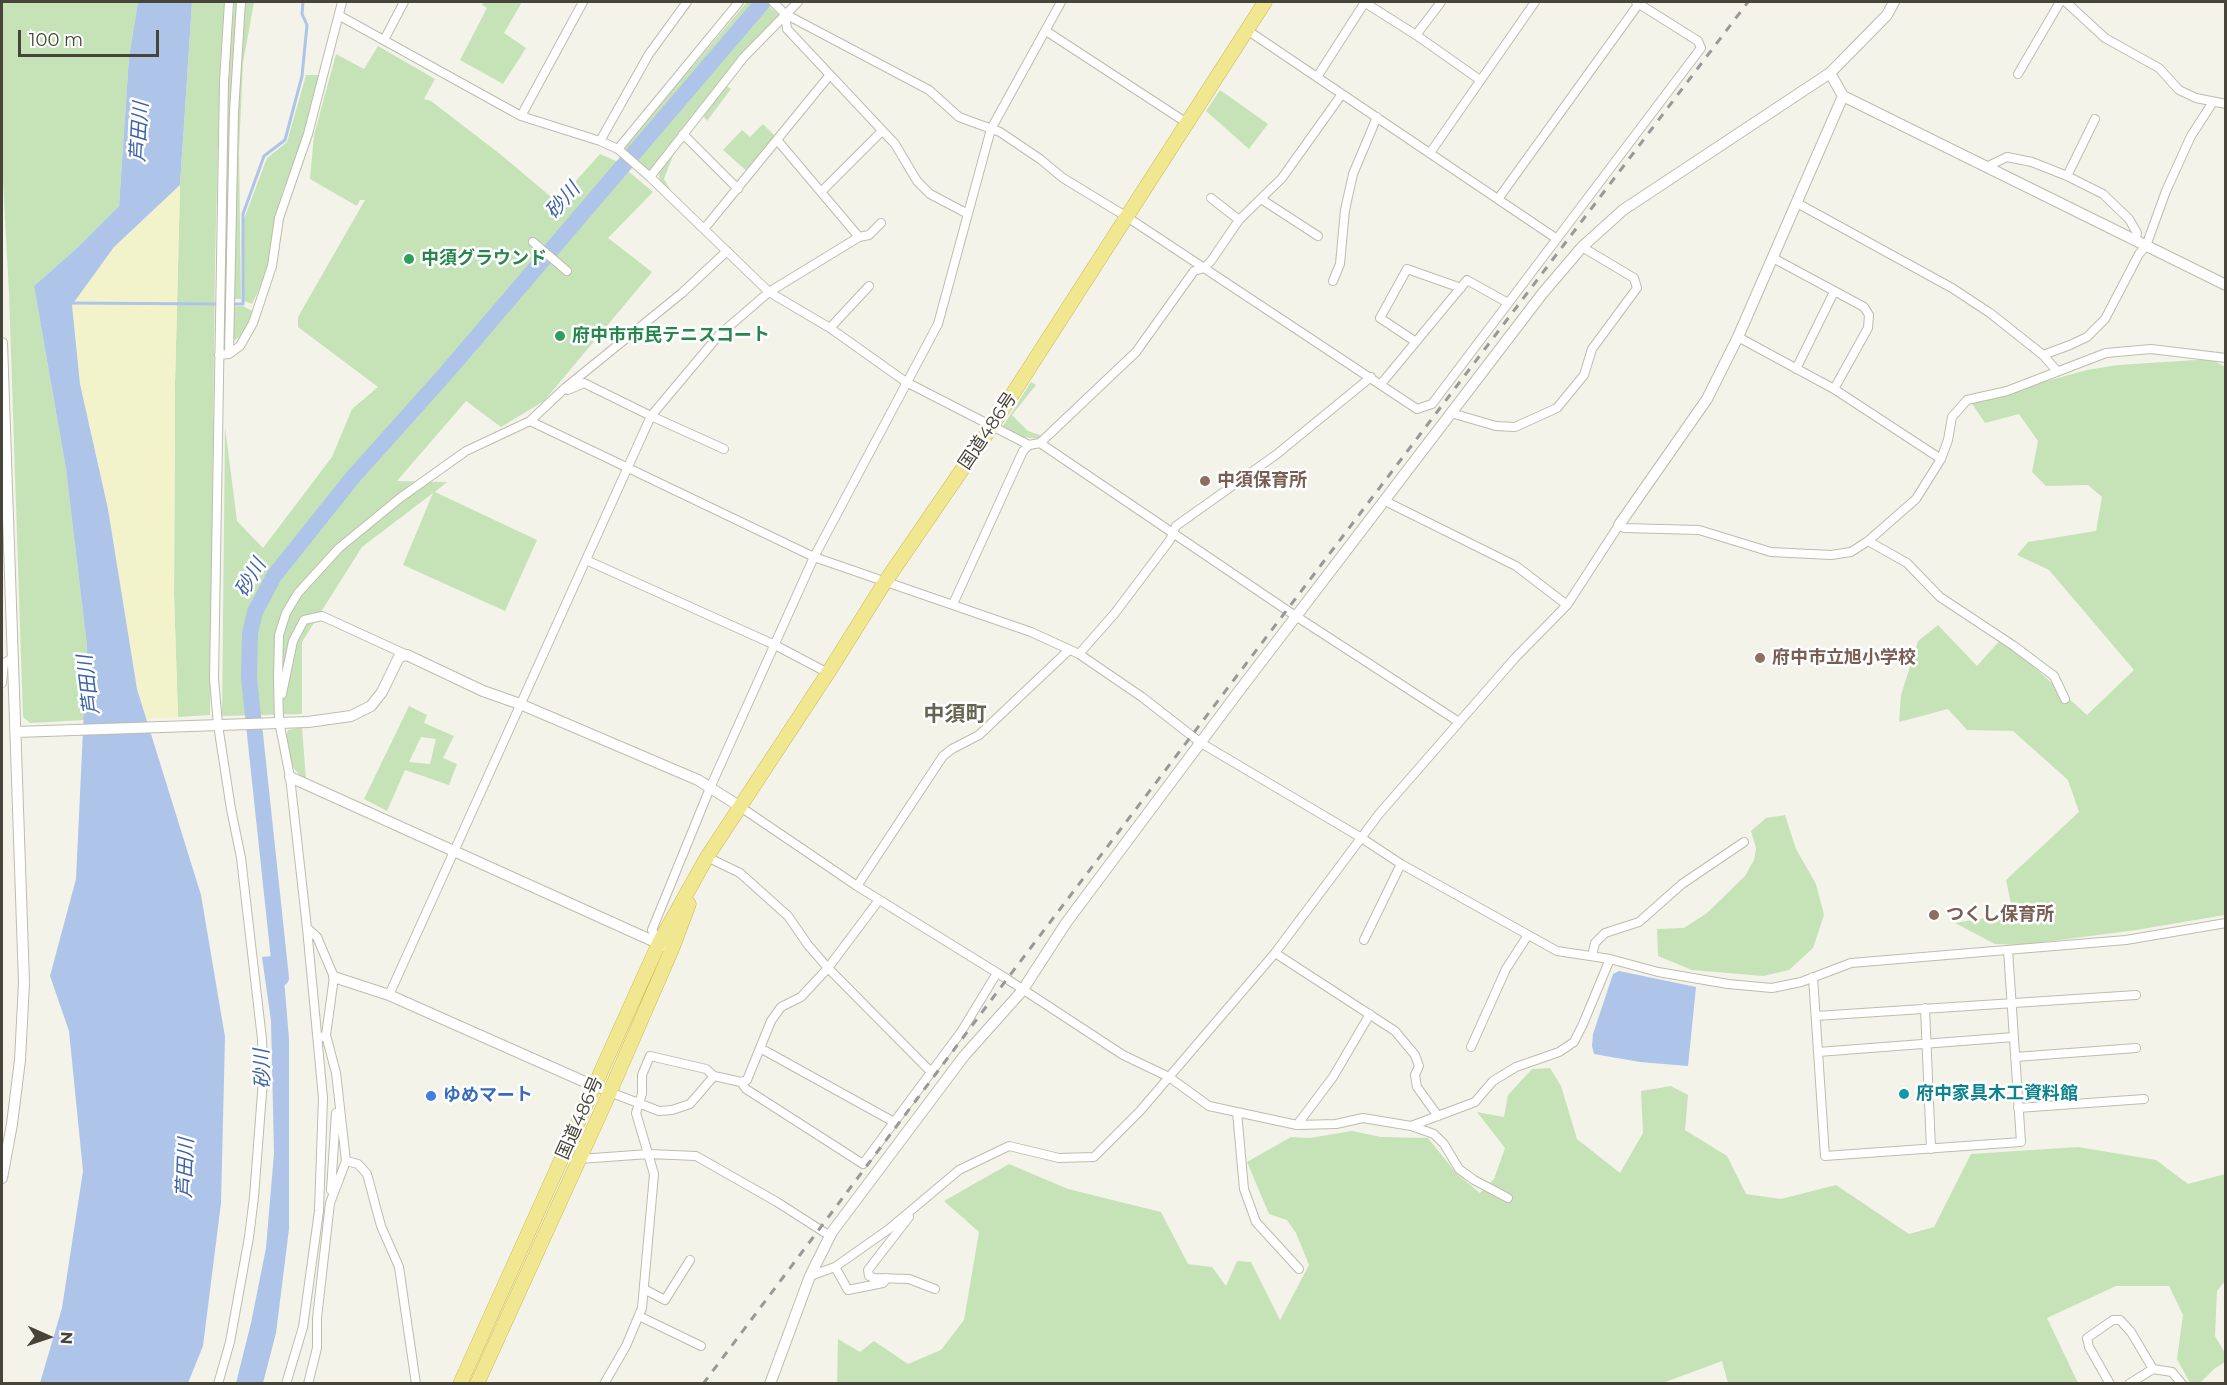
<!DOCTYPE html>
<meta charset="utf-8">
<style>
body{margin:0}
#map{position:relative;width:2227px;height:1385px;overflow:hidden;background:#f3f3ea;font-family:Montserrat,sans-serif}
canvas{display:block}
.frame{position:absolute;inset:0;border:3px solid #474439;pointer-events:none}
.north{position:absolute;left:18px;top:1307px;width:60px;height:60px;-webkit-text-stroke:4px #fff;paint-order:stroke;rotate:93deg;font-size:16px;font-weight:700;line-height:24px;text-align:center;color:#474439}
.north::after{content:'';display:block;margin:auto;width:21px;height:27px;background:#474439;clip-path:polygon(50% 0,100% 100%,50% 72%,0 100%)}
.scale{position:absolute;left:18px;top:30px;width:141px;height:27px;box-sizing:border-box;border:3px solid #474439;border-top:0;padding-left:8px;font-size:18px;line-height:21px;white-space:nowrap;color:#474439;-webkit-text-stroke:4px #fff;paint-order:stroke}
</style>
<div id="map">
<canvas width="2227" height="1385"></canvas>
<div class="frame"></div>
<div class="north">N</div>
<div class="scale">100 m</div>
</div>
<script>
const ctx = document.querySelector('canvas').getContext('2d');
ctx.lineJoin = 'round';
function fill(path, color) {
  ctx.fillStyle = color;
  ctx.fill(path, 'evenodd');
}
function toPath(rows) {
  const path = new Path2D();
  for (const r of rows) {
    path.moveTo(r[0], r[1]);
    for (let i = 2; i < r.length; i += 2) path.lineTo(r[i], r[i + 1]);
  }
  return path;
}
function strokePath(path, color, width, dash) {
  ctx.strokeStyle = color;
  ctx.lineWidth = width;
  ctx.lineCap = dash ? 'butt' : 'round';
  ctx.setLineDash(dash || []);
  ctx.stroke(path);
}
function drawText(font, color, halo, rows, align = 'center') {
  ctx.font = font + ' Montserrat,"Noto Sans JP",sans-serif';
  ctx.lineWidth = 5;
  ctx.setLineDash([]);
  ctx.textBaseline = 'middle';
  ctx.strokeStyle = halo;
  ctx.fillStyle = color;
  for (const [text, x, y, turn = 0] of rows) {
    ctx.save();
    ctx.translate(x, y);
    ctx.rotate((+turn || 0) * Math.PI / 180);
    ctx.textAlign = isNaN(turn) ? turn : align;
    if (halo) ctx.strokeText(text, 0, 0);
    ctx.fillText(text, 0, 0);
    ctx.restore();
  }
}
fill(toPath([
 [2,2,138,2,129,57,119,206,77,248,34,286,66,469,87,646,84,720,30,723,23,717,9,293,2,163],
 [192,2,225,2,220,66,215,264,210,715,178,717,174,595,175,383,180,185],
 [234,2,254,2,243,63,239,152,241,299,224,299,228,78],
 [483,2,522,2,504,33,526,48,503,84,460,60,487,8,482,5],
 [747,2,764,2,780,16,650,171,623,149],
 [378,46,435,79,424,99,431,101,500,154,557,202,600,154,616,161,653,192,608,238,652,272,544,401,501,427,466,401,397,481,447,482,435,492,537,540,505,611,403,565,433,493,362,547,302,642,302,714,222,716,225,427,237,521,263,548,332,457,352,409,378,387,298,327,298,317,365,200,360,200,357,206,310,179,314,135,336,54,364,69],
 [306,75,320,75,302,141,282,193,269,268,252,304,244,301,244,219,267,158,287,142],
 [726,86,731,89,707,121,702,114],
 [1220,90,1268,124,1249,149,1206,111],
 [763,124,776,137,748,172,723,150,742,130,750,137],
 [675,150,664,179,673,194,660,182,659,175,662,165],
 [243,306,254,312,241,336,225,346,222,341,224,307],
 [2212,359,2225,367,2225,915,2136,930,2021,945,1995,944,1955,923,2013,913,2006,880,2079,812,2068,780,2013,731,1967,730,1948,709,1899,722,1901,695,1918,641,1938,625,1977,666,2002,638,2087,715,2134,670,2049,570,2017,555,2028,542,2096,531,2102,497,2088,485,2046,486,2032,472,2038,441,2019,414,1985,423,1971,402,2087,370,2118,365],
 [1031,382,1036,385,1012,415,1028,431,1043,436,1040,439,1022,437,1003,426],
 [409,706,427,715,424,723,454,736,443,758,457,764,449,785,405,770,387,811,364,799],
 [421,737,436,739,430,764,409,762],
 [302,727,306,779,302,778,292,766,286,736,288,730],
 [1785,815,1796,849,1816,884,1824,915,1813,948,1789,970,1763,976,1692,970,1658,956,1657,929,1684,928,1707,913,1745,876,1754,860,1756,848,1751,831,1766,818],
 [1550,1068,1561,1086,1577,1139,1620,1173,1643,1133,1641,1091,1671,1086,1688,1095,1685,1130,1727,1156,1746,1194,1781,1199,1836,1185,1909,1234,1934,1227,1971,1154,2078,1147,2156,1160,2188,1184,2225,1174,2225,1281,2217,1291,2215,1336,2225,1353,2225,1362,2214,1369,2200,1383,2190,1383,2177,1359,2183,1315,2169,1286,2116,1286,2047,1318,2078,1383,1728,1383,1722,1361,1660,1384,837,1384,838,1339,860,1352,874,1341,908,1364,941,1350,964,1320,979,1232,944,1201,1009,1164,1068,1189,1161,1212,1188,1264,1212,1267,1226,1286,1237,1261,1251,1262,1280,1320,1309,1265,1296,1233,1287,1220,1269,1214,1247,1162,1291,1137,1310,1138,1352,1131,1381,1137,1428,1138,1456,1173,1480,1193,1494,1179,1505,1148,1477,1112,1504,1117,1508,1095,1532,1069]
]), '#c6e3b8');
fill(toPath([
 [180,185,175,383,174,595,178,717,147,719,137,689,108,509,80,384,72,305,114,247]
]), '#f3f3cb');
fill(toPath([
 [138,2,192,2,180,185,114,247,72,305,80,384,108,509,137,689,201,895,225,1037,221,1203,203,1346,188,1383,40,1383,62,1308,83,1171,69,1031,50,976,76,879,87,646,66,469,34,286,77,248,119,206,129,57],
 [282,955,289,1039,289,1229,276,1333,263,1383,236,1383,251,1323,266,1248,274,1153,271,1021,262,957],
 [1619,971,1696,987,1688,1066,1640,1062,1594,1054,1592,1046,1593,1034,1613,974]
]), '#aec4e9');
strokePath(toPath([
 [70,303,219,304],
 [232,304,243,304,243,214,264,156,285,140,302,76,307,25,302,14,303,2]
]), '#aec4e9', 3);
strokePath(toPath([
 [281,978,249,678,250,633,255,612,274,576,353,477,447,372,763,2]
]), '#aec4e9', 16);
const minor = toPath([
 [773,2,785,14],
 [1364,2,1416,35,1480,80],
 [2066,2,2105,38,2159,68,2179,90,2196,98,2226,104],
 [340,16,521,116,600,141,618,149,650,177,769,292,830,328,906,382,1029,445,1040,443,1288,611,1459,722],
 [1247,30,1557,239],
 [1046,31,1187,123],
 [1416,35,1441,2],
 [384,40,404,2],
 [2018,74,2060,2],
 [1317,77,1365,2],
 [521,116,583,2],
 [683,134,738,189],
 [600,141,649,54,687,2],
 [778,141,859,237],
 [618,149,739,2],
 [1430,153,1535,2],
 [1986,167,2007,157,2032,162,2067,176,2103,194,2129,219,2137,233,2135,241],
 [2067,176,2095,119],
 [650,177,744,57,798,2],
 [821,192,882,131],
 [1211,198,1239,220],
 [1261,199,1318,236],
 [1498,199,1640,2],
 [1797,203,1952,288,1990,313,2043,355,2057,371],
 [968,214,930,194,917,181,895,144,787,29,785,14,929,90,959,117,1000,132,1040,159,1063,178,1127,217,1417,409,1432,404,1701,48,1698,41,1636,2],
 [704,229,829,76],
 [533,242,567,271],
 [1773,258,1864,307,1869,315,1868,328,1834,389],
 [1333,281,1340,264,1345,210,1353,174,1377,117],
 [830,328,869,286],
 [1738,337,1834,389,1941,459],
 [1416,342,1380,318,1407,269,1461,288],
 [229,354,234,112,241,2],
 [219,355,229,354,240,346,253,323,272,266,279,218,308,134,342,2],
 [2043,355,2070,345,2087,337,2105,319,2139,254,2146,246,2166,191,2191,136,2213,102],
 [1796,369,1834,292],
 [1381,384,1467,280,1508,303],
 [565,388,568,390,584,383,651,416,724,449],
 [1451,413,1496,426,1515,427,1557,408,1584,375,1592,349,1637,288,1634,278,1582,247],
 [530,421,814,557,1031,632,1079,654,1142,697,1201,743,1360,837,1401,864,1557,951,1610,959,1658,972,1728,984,1772,988,1801,982,1851,963,2126,940,2226,923],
 [1040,443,1136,352,1194,271,1204,268,1211,261,1239,220,1282,178,1342,94],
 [1385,501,1516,566,1567,605],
 [1868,541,1907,563,1940,597,2014,646,2054,676,2065,699],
 [586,560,775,645,828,673],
 [953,604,1023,451,1029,445],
 [1079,654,1115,613,1170,540,1176,526,1277,454,1371,377],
 [2,683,4,663,13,658],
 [282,694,293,641,304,620,322,616,407,655],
 [739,806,857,886,1007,979,1123,1055,1169,1077,1209,1106,1297,1125,1336,1124,1363,1118,1411,1126,1475,1102,1493,1081,1516,1067,1559,1052,1574,1042,1583,1024,1610,959],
 [707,857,740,873,788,916,808,945,828,968,931,1072],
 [857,886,943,756,952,749,979,735,1069,650],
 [307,928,317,937,334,977,326,1035,322,1037],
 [1364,940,1401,864],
 [659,943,652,930,710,788,814,557,938,324,991,129,1061,2],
 [1275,953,1395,1031,1415,1055,1419,1066,1415,1075,1417,1087,1438,1116],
 [1592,956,1595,943,1605,933,1639,922,1682,884,1744,842],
 [1813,977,1825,1156,2021,1142,2008,950],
 [389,995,651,416,719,335,769,292,859,237,869,235,881,223],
 [1925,1008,1931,1149],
 [1816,1016,2136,995],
 [1471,1047,1506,969,1528,935],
 [760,1048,894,1122],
 [1818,1052,2014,1037],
 [2015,1057,2136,1048],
 [741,1082,746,1089,863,1164,961,1032,997,973],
 [594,1086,659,1111,672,1110,690,1104,714,1076,741,1082,747,1080,771,1021,781,1007,801,997,828,968,879,900],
 [2018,1108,2144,1099],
 [1237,1112,1244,1189,1256,1222,1299,1269],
 [1297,1125,1333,1077,1370,1014],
 [1411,1126,1434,1134,1444,1144,1459,1169,1474,1180,1508,1198],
 [579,1159,649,1154,696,1156,777,1202,830,1236],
 [346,1161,358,1164,367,1174,381,1226,399,1267,416,1384],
 [331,1190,336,1113],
 [909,1217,868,1270,869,1276,874,1278,909,1279,935,1289],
 [835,1267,848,1290,883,1283,887,1278],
 [810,1276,835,1267,889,1229,959,1170,1009,1146,1059,1158,1094,1157,1140,1111,1275,953,1379,814,1515,658,1567,605,1619,525,1624,528,1699,530,1771,552,1831,555,1851,552,1868,541,1916,499,1941,459,1948,440,1952,417,1967,400,2007,391,2106,353,2151,349,2226,358],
 [644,1289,665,1300,690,1260],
 [639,1316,701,1346],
 [218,1384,230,1342,249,1237,254,1197,263,1080,262,1039,241,858,231,809,218,725,214,679,224,82,229,2],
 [286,1384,303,1327,319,1211,323,1098,307,928,290,777,279,721,278,679,279,635,286,613,298,593,339,548,400,498,466,451,530,421,565,388,682,293,727,251],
 [308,1384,317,1348,317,1318,330,1203,346,1161,336,1073,326,1035],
 [604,1384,626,1346,642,1308,654,1174,636,1113,642,1094,642,1075,650,1056,706,1069,714,1076],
 [2110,1384,2089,1347,2087,1338,2113,1320,2120,1320,2131,1332,2153,1369,2172,1372,2182,1384],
 [2129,1384,2153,1369]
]);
const tertiary = toPath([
 [1830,73,1843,96,2226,285],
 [2,343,24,983,20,1060,12,1124,2,1178],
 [1619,525,1707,399,1738,337,1843,96],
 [16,732,308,722,351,716,371,706,382,692,399,657,407,655,483,691,520,704,698,780,739,806],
 [290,777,664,946],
 [334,977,389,995,594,1086],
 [770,1384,810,1276,832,1232,964,1056,1022,991,1066,923,1239,691,1542,294,1582,247,1623,210,1830,73,1887,15,1894,2]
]);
const trunk = toPath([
 [460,1384,659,943,707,857,828,673,885,582,992,426,1265,2],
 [477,1384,609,1094,672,949,689,904]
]);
strokePath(minor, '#bebcae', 10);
strokePath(tertiary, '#bebcae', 12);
strokePath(trunk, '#ccb84b', 15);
strokePath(minor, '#fff', 8);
strokePath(tertiary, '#fff', 10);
strokePath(trunk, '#f0e790', 14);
strokePath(toPath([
 [703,1384,1007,979,1748,2]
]), '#989898', 3, [8, 8]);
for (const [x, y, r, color] of [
 [409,259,6,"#2e9e5b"],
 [560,336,6,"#2e9e5b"],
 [1205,481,6,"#8d6e63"],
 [1760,658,6,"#8d6e63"],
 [1934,915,6,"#8d6e63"],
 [1904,1094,6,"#0f9aa8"],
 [431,1096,6,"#3f7fe0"]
]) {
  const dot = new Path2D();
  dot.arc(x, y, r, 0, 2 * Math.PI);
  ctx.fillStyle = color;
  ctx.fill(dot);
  strokePath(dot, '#fff', 2);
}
drawText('bold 18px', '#27864d', '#fff', [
 ["中須グラウンド",421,259],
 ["府中市市民テニスコート",572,336]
], 'left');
drawText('18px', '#474439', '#fff', [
 ["国道486号",988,431,-56],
 ["国道486号",580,1118,-66]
]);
drawText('bold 18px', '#785e54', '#fff', [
 ["中須保育所",1217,481],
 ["府中市立旭小学校",1772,658],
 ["つくし保育所",1946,915]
], 'left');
drawText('bold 18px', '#0d838f', '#fff', [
 ["府中家具木工資料館",1916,1094]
], 'left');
drawText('bold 18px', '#366cbe', '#fff', [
 ["ゆめマート",443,1096]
], 'left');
drawText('italic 20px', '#3e64a7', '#fff', [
 ["芦田川",140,132,-87],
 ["砂川",563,201,-49],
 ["砂川",251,578,-60],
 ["芦田川",89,685,-97],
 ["砂川",263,1069,-92],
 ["芦田川",186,1168,-88]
]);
drawText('bold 21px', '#686452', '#fff', [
 ["中須町",955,715]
]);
</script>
